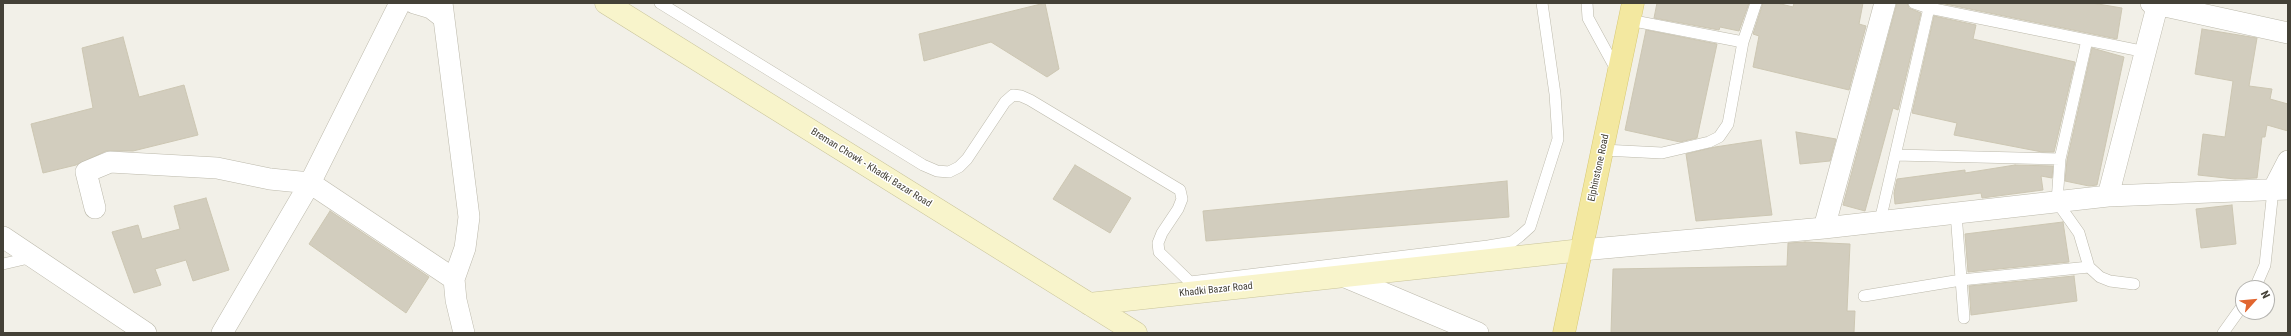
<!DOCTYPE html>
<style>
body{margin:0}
#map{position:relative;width:2291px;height:336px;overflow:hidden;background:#f2f0e8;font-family:"Roboto Condensed",sans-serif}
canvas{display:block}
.frame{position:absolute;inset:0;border:4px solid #444137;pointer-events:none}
.north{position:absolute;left:2235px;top:280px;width:40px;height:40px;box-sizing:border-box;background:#fff;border:1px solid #b4b3af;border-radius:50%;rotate:63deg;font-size:11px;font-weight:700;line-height:16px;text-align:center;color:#444137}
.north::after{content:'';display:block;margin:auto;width:14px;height:18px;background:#e1652f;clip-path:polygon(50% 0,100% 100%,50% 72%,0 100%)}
</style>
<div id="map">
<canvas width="2291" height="336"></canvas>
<div class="frame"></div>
<div class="north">N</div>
</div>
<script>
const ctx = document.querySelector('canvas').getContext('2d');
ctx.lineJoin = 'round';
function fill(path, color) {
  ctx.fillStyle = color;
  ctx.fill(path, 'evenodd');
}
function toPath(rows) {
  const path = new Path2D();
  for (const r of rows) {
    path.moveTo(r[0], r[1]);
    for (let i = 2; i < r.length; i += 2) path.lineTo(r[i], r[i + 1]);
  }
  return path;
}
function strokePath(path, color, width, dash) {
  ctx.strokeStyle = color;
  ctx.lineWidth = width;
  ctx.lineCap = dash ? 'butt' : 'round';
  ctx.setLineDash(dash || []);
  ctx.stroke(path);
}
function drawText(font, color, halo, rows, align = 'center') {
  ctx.font = font + ' "Roboto Condensed",sans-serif';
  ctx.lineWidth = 3;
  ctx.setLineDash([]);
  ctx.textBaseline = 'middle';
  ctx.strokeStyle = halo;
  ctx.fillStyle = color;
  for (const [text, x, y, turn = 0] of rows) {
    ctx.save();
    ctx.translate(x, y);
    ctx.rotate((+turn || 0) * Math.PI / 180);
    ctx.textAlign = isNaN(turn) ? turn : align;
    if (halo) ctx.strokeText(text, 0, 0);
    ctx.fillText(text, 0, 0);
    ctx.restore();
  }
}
const building = toPath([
 [1045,3,1059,69,1047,77,991,42,924,61,919,34,1045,3],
 [1657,3,1749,3,1739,31,1720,27,1719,30,1654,18,1657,3],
 [1763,3,1777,3,1793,7,1794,3,1863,3,1859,24,1866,26,1849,90,1753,67,1759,36,1753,34,1763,3],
 [1897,3,1907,3,1909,8,1921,13,1898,110,1893,108,1865,211,1843,205,1897,3],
 [1940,3,2092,3,2122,8,2117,39,1940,3],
 [1934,16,1976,25,1973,39,2075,62,2054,152,2042,152,1954,135,1957,123,1912,113,1934,16],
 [2202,29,2257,38,2249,86,2272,89,2270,99,2288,104,2288,131,2267,125,2265,137,2262,137,2257,178,2235,179,2198,175,2203,134,2225,137,2233,81,2195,74,2202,29],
 [1646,30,1717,44,1697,138,1680,142,1625,130,1646,30],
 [123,37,139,97,184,85,198,135,133,151,106,151,76,165,43,173,31,124,93,108,82,48,123,37],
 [2092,48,2124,57,2097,185,2089,186,2065,181,2067,160,2092,48],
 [1796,132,1836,139,1830,161,1800,164,1796,132],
 [1761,140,1772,215,1696,221,1686,154,1715,147,1761,140],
 [1075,165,1131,198,1110,233,1053,199,1075,165],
 [2015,165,2053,166,2052,178,2041,176,2043,190,1982,198,1981,193,1895,204,1894,193,1897,179,1965,170,1965,173,2015,165],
 [1507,181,1509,217,1206,241,1203,211,1507,181],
 [206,198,229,270,193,281,186,260,155,269,161,285,134,293,112,232,138,225,142,239,180,229,174,206,206,198],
 [2232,205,2236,244,2201,248,2196,209,2232,205],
 [330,211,429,277,406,313,309,244,330,211],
 [2063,222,2069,262,1968,272,1965,234,2063,222],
 [1805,242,1850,244,1847,311,1855,311,1854,333,1611,333,1613,269,1787,266,1788,243,1805,242],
 [2074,276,2077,301,1971,315,1969,286,2074,276]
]);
fill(building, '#d2cdbe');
strokePath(building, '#ccc6b2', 1);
const lane = toPath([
 [660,3,923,165,937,171,949,172,959,167,967,159,1005,102,1013,95,1021,96,1030,100,1180,190,1182,199,1178,209,1162,233,1158,243,1159,252,1190,282,1488,246,1512,242,1520,236,1530,227,1558,139,1555,94,1542,3],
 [1587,3,1588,18,1617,71],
 [1914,3,1929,8],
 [1629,20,1743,42,1756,3],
 [2087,40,2060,159,2057,202,2079,233,2089,267],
 [1603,150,1662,153,1709,142,1719,137,1728,124,1743,42],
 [1895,155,2060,159],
 [1956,213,1964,318],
 [1880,221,1929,8,2146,52],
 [3,264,33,257],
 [2255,288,2265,265,2273,190],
 [1864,296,1961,280,2089,267,2100,277,2110,281,2134,284],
 [2223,333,2243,305]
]);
const street = toPath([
 [414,3,431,8,444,18],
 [442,3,469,217,465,248,454,279,456,300,464,333],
 [2151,3,2288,33],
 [2273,190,2288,161],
 [2108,196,2158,3],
 [95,208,86,172,110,162,217,168,270,179,310,183,454,279],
 [1824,228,1885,3],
 [3,237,146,333],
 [1582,250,1824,228,2108,196,2288,189],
 [1343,276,1478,333],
 [222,333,310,183,400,3]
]);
const secondary = toPath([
 [606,3,1136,333],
 [1089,304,1582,250]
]);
const primary = toPath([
 [1564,333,1633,3]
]);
strokePath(lane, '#bcb9ab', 12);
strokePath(street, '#bcb9ab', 22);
strokePath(secondary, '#c9c49a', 23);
strokePath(primary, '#d6c772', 23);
strokePath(lane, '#fff', 11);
strokePath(street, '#fff', 21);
strokePath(secondary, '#f8f4cb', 22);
strokePath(primary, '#f3e8a0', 22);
drawText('10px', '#444137', '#fff', [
 ["Breman Chowk - Khadki Bazar Road",871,168,32],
 ["Elphinstone Road",1599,168,-78],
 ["Khadki Bazar Road",1216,290,-6]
]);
</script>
